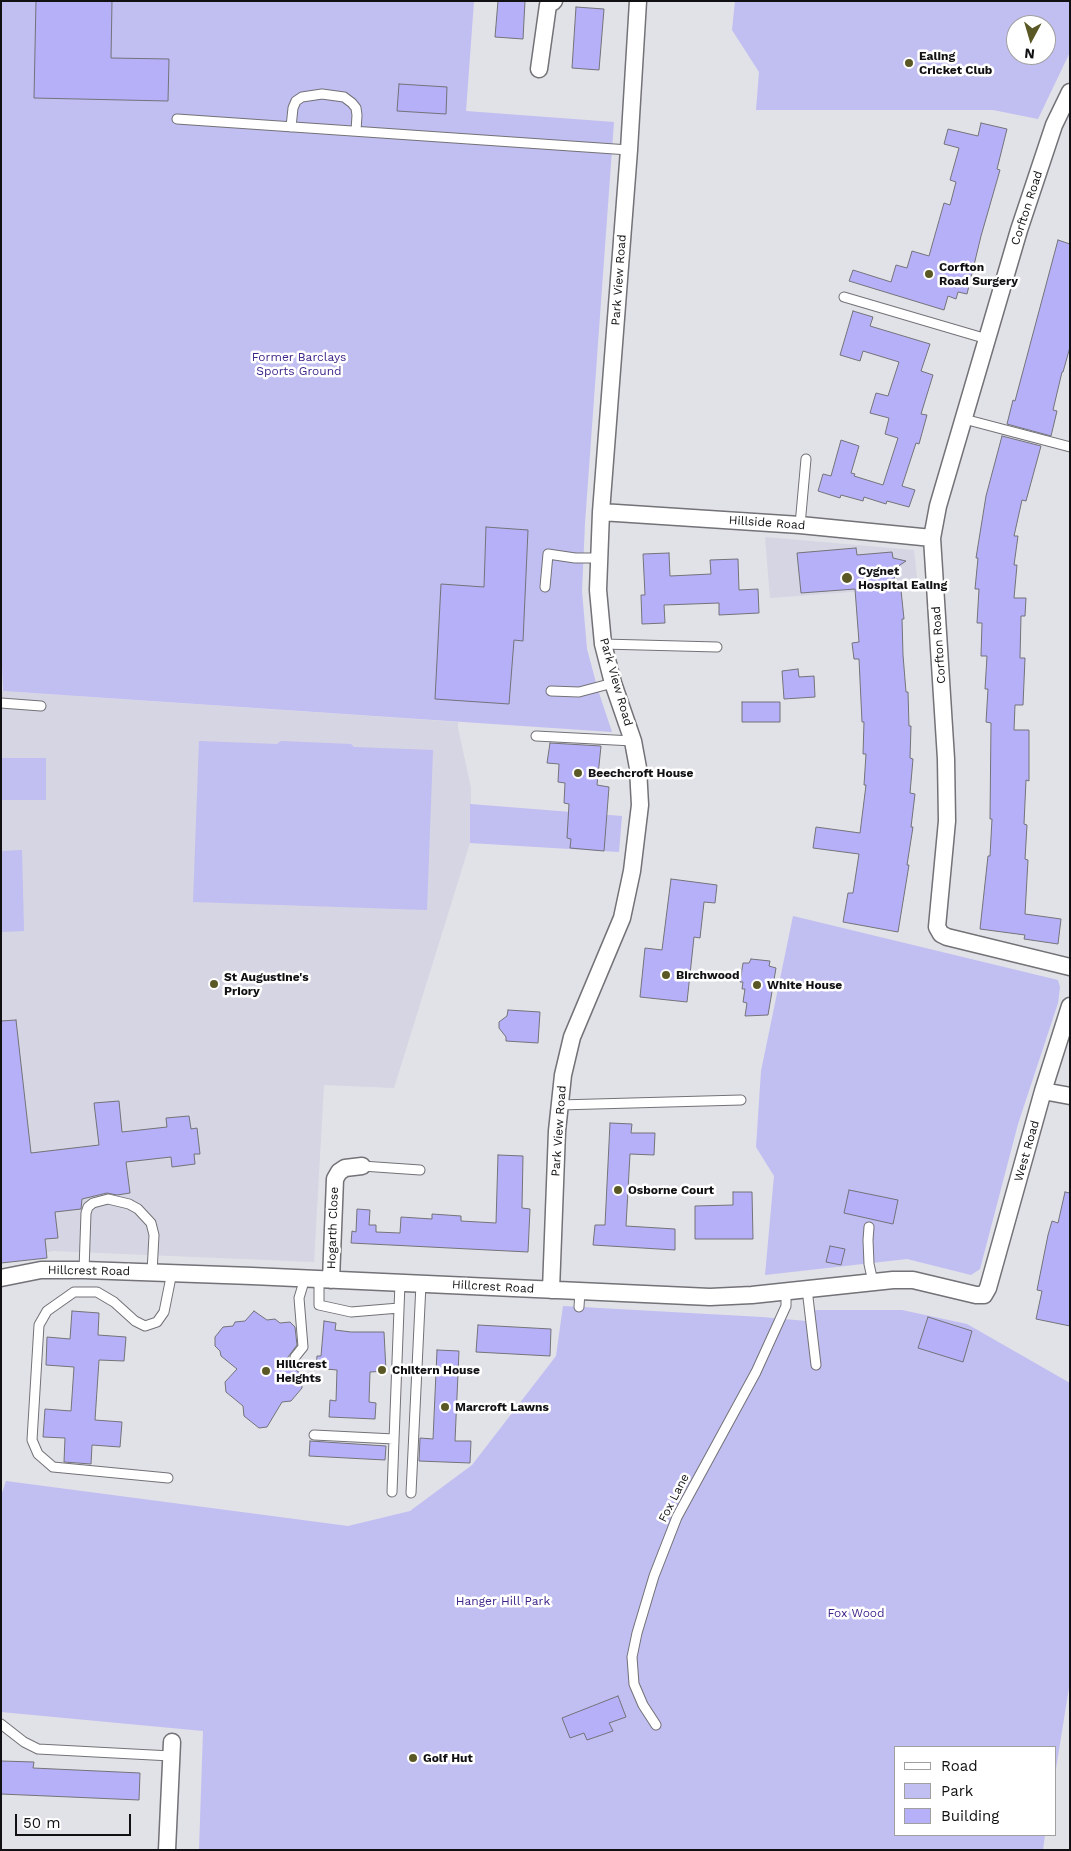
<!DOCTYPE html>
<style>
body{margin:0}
#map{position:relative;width:1071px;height:1851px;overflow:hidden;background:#e1e1e8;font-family:"Work Sans",sans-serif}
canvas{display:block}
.frame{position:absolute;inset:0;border:2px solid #111113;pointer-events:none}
.legend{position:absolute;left:894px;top:1746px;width:162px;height:90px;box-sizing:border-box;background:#fff;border:1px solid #a0a0a1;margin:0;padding:6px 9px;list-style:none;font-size:15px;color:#111113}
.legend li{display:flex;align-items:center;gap:10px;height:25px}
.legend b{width:25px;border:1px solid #a0a0a1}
.north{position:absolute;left:1006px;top:15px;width:50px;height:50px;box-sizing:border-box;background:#fff;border:1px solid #a0a0a1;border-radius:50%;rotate:186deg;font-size:14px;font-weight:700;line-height:20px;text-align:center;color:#111113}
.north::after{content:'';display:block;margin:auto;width:18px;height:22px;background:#5a5825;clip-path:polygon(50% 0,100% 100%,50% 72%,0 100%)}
.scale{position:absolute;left:15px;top:1814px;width:116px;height:22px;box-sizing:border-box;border:2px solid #111113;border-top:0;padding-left:6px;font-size:15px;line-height:18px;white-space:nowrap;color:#111113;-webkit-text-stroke:4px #fff;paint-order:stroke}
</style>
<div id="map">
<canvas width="1071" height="1851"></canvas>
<div class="frame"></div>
<ul class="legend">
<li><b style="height:6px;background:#fff"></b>Road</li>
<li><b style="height:14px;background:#c1bef1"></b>Park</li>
<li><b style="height:14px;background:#b6b0f8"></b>Building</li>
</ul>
<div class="north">N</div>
<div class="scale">50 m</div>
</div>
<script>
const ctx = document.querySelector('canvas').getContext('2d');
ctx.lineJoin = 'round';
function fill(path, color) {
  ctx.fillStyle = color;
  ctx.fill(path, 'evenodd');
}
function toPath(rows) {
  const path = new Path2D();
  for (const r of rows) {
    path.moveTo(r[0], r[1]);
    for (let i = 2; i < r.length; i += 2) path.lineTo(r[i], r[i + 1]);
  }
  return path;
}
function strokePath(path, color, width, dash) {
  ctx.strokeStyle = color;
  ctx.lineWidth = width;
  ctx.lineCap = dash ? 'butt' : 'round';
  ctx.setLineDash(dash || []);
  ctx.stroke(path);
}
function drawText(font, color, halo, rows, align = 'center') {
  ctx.font = font + ' "Work Sans",sans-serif';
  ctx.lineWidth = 5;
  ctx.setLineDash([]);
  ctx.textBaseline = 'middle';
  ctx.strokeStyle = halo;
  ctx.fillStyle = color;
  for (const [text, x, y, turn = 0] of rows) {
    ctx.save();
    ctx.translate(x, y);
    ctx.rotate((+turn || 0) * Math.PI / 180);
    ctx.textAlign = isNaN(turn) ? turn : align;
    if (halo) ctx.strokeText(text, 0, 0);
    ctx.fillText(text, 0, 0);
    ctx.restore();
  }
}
fill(toPath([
 [765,537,914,550,918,587,770,598],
 [1,691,458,722,458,728,471,788,470,843,394,1088,324,1085,314,1262,54,1251,1,1259]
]), '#d5d5e3');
fill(toPath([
 [1,1,474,1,466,111,614,122,585,523,582,591,587,649,598,690,612,732,3,691,1,640],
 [735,1,1070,1,1070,52,1038,119,993,110,756,110,759,72,732,30],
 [1016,25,1046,25,1046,55,1016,55],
 [199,741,277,744,281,741,351,744,354,747,433,750,427,910,193,902],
 [1,758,46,758,46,800,1,800],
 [470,804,622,816,619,852,470,843],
 [22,850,24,931,1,932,1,851],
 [793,916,1058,980,1060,987,1058,1003,1018,1124,980,1269,971,1275,907,1259,765,1275,774,1176,756,1147,761,1071],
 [563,1306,762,1317,806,1321,809,1310,902,1310,967,1324,1070,1383,1070,1681,1055,1775,1055,1747,895,1747,895,1835,1045,1835,1043,1850,199,1850,203,1731,1,1712,1,1496,6,1481,348,1526,410,1511,472,1465,556,1356]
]), '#c1bef1');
const building = toPath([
 [36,1,112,1,111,58,169,59,168,101,34,98,36,1],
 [498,1,525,1,523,39,495,37,498,1],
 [576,7,604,9,599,70,572,68,576,7],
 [399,84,447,87,446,114,397,111,399,84],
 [981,123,1007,129,997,169,1000,170,981,236,967,294,958,292,956,299,948,296,944,310,849,281,853,270,891,282,896,265,907,268,912,251,929,256,944,203,950,205,956,182,950,180,959,148,944,144,948,129,978,136,981,123],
 [1058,240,1070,244,1070,347,1063,372,1062,372,1053,410,1057,411,1051,436,1007,424,1013,400,1015,401,1058,240],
 [853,311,873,317,870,326,930,344,921,371,933,375,921,414,927,415,919,444,916,443,902,486,915,490,909,507,887,501,886,504,864,497,863,501,841,495,840,498,818,491,823,474,831,476,841,440,859,446,851,473,855,474,854,476,883,485,898,438,885,434,889,418,870,413,876,393,888,396,899,362,863,351,860,361,840,355,853,311],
 [1002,436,1041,446,1026,501,1022,500,1014,536,1018,536,1014,565,1017,565,1014,598,1026,598,1025,616,1021,616,1020,658,1025,658,1023,705,1015,705,1014,730,1029,730,1029,781,1026,780,1024,824,1027,825,1025,859,1028,860,1025,914,1061,919,1058,944,1024,939,1025,935,980,929,988,856,990,856,992,819,990,819,991,723,986,722,988,689,985,689,987,656,981,656,982,623,977,623,979,589,975,589,978,558,976,558,986,496,1002,436],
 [486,527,528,530,523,641,514,640,509,704,435,699,441,584,484,587,486,527],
 [856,548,857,555,892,552,893,558,906,561,894,569,895,591,901,590,904,619,902,619,903,655,906,692,908,692,909,726,911,726,910,758,913,759,910,793,915,794,911,827,913,827,907,865,909,865,898,932,843,922,848,893,853,893,859,854,813,848,816,827,860,833,866,785,864,785,866,754,863,754,864,722,862,722,859,659,854,659,852,643,859,642,855,589,801,593,797,553,856,548],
 [669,553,670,576,711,574,710,560,738,559,739,590,758,589,759,613,719,615,719,603,664,605,665,623,642,624,641,595,645,595,643,554,669,553],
 [798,669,799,677,814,676,815,697,784,699,782,671,798,669],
 [742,702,780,702,780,722,742,722,742,702],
 [550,743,601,746,597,785,609,787,604,851,570,848,571,839,567,838,569,804,564,803,565,783,558,782,559,764,547,763,550,743],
 [671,879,717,885,715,903,704,902,700,938,694,937,687,1002,640,997,645,948,662,950,671,879],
 [751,959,770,961,769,966,776,968,768,1015,745,1016,747,1003,743,1002,745,989,742,989,743,982,740,982,743,963,749,963,751,959],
 [508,1010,540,1012,538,1043,506,1041,506,1037,499,1028,499,1022,507,1016,508,1010],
 [16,1020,31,1153,99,1145,94,1103,119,1101,122,1132,167,1127,166,1118,189,1116,191,1129,197,1128,200,1154,194,1154,195,1164,172,1167,171,1157,126,1162,130,1193,117,1195,107,1193,82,1199,81,1209,55,1212,58,1238,45,1239,47,1258,1,1263,1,1021,16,1020],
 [610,1123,632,1124,631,1133,655,1133,654,1155,630,1154,626,1226,675,1229,675,1250,593,1245,595,1225,605,1225,610,1123],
 [498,1155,523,1156,522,1208,530,1209,528,1252,351,1243,352,1231,356,1232,357,1209,370,1210,369,1225,376,1225,376,1232,400,1233,401,1217,432,1219,432,1214,461,1216,461,1221,496,1223,498,1155],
 [849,1190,898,1200,893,1224,844,1213,849,1190],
 [733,1192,752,1192,753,1239,695,1239,695,1206,733,1205,733,1192],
 [1065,1192,1070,1193,1070,1326,1036,1319,1042,1291,1037,1290,1048,1235,1052,1221,1058,1223,1065,1192],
 [830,1246,845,1249,841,1265,826,1262,830,1246],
 [72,1311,99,1313,98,1335,126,1337,124,1361,99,1360,95,1420,122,1422,120,1447,92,1445,91,1464,64,1462,65,1438,43,1437,45,1409,71,1411,74,1367,46,1365,47,1337,70,1339,72,1311],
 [254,1311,267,1320,275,1319,280,1323,290,1322,295,1327,297,1345,285,1361,301,1374,302,1388,291,1401,282,1402,267,1427,259,1428,244,1416,243,1406,226,1392,225,1382,237,1369,221,1356,220,1351,215,1346,215,1337,223,1327,233,1326,235,1322,245,1321,254,1311],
 [928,1317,972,1331,963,1362,918,1348,928,1317],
 [324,1321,336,1323,335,1330,351,1332,384,1332,386,1371,370,1372,369,1402,376,1403,375,1419,329,1417,330,1400,336,1401,337,1370,316,1368,317,1356,321,1356,324,1321],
 [478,1325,551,1329,550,1356,476,1352,478,1325],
 [437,1350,459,1351,455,1441,471,1441,470,1463,419,1461,420,1438,433,1439,437,1350],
 [310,1441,386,1446,385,1460,309,1456,310,1441],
 [618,1696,626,1717,609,1723,613,1731,587,1740,584,1733,570,1738,562,1718,618,1696],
 [1,1761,34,1762,33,1768,140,1773,139,1800,1,1794,1,1761]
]);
fill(building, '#b6b0f8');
strokePath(building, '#737379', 1);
const lane = toPath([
 [177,119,629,150],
 [291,127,293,108,296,101,302,97,322,94,344,97,352,103,356,108,357,115,356,131],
 [844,297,987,339],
 [964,419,1070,447],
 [800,525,806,459],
 [545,587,548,554,575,558,600,558],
 [603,644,717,647],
 [551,691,579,692,613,683],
 [1,703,41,706],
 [536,736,633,741],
 [559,1105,741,1100],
 [362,1166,420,1170],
 [869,1227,868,1240,869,1264,873,1282],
 [84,1270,86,1213,88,1207,93,1203,108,1199,129,1204,138,1209,151,1223,154,1235,152,1272],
 [319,1279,319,1305,351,1312,399,1308],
 [807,1289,816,1365],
 [579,1307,580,1291],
 [295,1357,303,1347,299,1298,305,1278],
 [314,1435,394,1439],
 [168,1478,53,1467,38,1454,32,1440,39,1325,47,1311,74,1292,97,1292,114,1302,135,1321,145,1326,157,1322,164,1312,172,1272],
 [392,1492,400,1283],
 [411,1493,421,1284],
 [1,1724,24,1742,38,1749,171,1756],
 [656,1725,643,1705,634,1684,632,1657,637,1633,654,1576,677,1517,756,1372,786,1306,786,1292]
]);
const street = toPath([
 [539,69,548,5,554,1],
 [1070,92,1054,125,1019,230,938,506,932,538,946,759,947,821,937,927,941,934,947,937,1070,967],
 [601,512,800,525,932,538],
 [1043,1091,1070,1096],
 [1,1278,41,1270,84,1270,252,1276,710,1297,752,1295,893,1280,913,1280,976,1295,984,1295,988,1288,1043,1091,1070,1006],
 [331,1280,335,1179,339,1172,345,1168,362,1166],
 [551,1290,557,1131,563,1075,572,1037,622,918,632,871,640,805,638,768,633,741,613,683,603,644,598,590,601,512,629,150,638,1],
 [167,1850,172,1742]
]);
strokePath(lane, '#727277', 11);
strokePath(street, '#727277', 19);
strokePath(lane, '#fff', 9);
strokePath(street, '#fff', 16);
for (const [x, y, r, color] of [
 [909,63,5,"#5a5825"],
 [929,274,5,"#5a5825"],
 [847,578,6,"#5a5825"],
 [578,773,5,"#5a5825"],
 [666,975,5,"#5a5825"],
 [214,984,5,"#5a5825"],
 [757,985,5,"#5a5825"],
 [618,1190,5,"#5a5825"],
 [382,1370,5,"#5a5825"],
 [266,1371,5,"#5a5825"],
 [445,1407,5,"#5a5825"],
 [413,1758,5,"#5a5825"]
]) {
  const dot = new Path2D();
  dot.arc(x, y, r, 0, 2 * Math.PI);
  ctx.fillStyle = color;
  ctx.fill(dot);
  strokePath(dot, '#fff', 2);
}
drawText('bold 12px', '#111113', '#fff', [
 ["Ealing",919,56],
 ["Cricket Club",919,70],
 ["Corfton",939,267],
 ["Road Surgery",939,281],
 ["Cygnet",858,571],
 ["Hospital Ealing",858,585],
 ["Beechcroft House",588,773],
 ["Birchwood",676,975],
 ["St Augustine's",224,977],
 ["Priory",224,991],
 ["White House",767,985],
 ["Osborne Court",628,1190],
 ["Hillcrest",276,1364],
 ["Heights",276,1378],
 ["Chiltern House",392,1370],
 ["Marcroft Lawns",455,1407],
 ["Golf Hut",423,1758]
], 'left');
drawText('12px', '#111113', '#fff', [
 ["Corfton Road",1027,208,-72],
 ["Park View Road",619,280,-86],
 ["Hillside Road",767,523,4],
 ["Corfton Road",939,645,-94],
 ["Park View Road",616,682,74],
 ["Park View Road",559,1131,-86],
 ["West Road",1027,1151,-74],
 ["Hogarth Close",333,1228,-88],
 ["Hillcrest Road",89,1271,1],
 ["Hillcrest Road",493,1287,3],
 ["Fox Lane",674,1498,-63]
]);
drawText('12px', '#3f258a', '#fff', [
 ["Former Barclays",299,357],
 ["Sports Ground",299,371],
 ["Hanger Hill Park",503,1601],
 ["Fox Wood",856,1613]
]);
</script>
